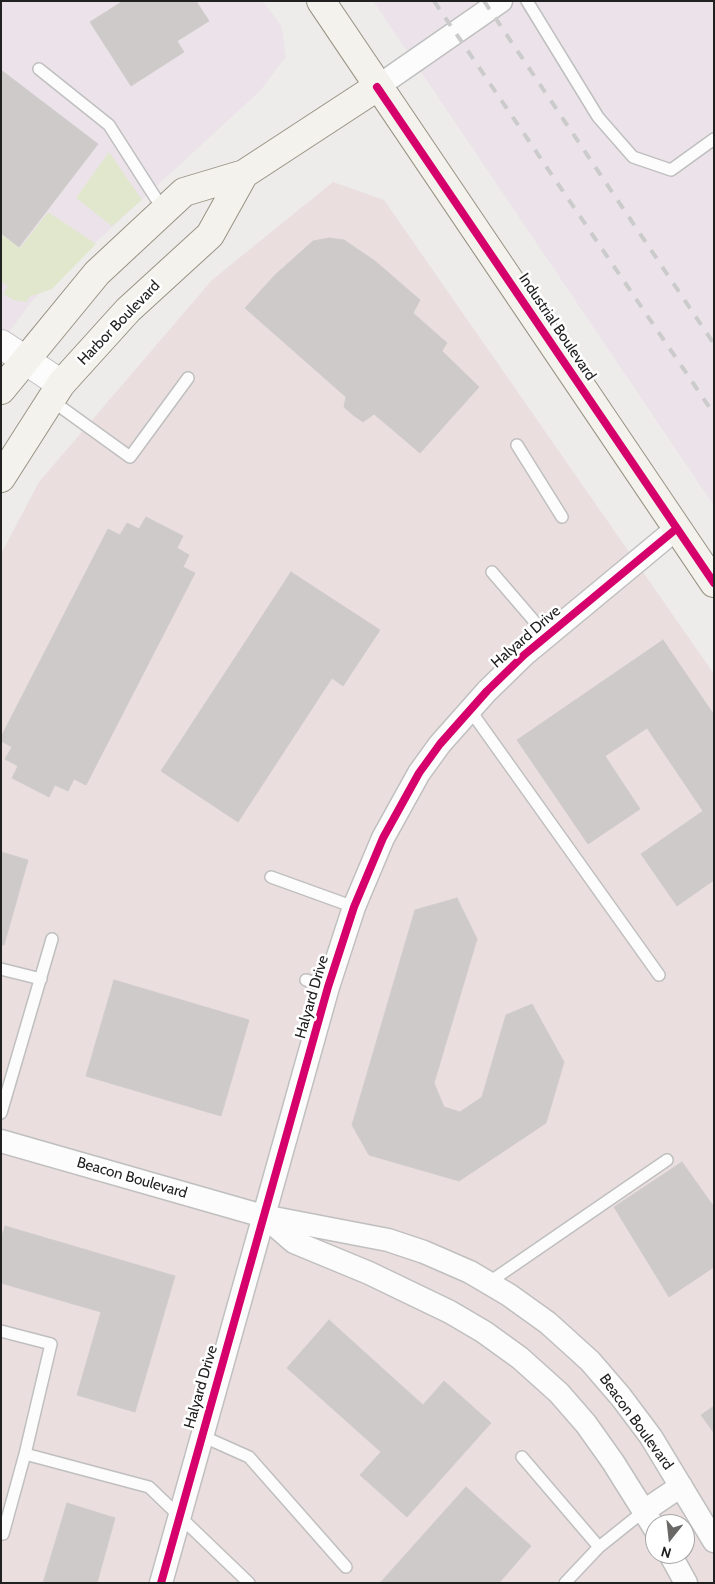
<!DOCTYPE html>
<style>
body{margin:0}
#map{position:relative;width:715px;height:1584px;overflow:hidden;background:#eeecea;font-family:Cabin,sans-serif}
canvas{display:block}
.frame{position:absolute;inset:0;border:2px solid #212121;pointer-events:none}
.north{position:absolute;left:645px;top:1514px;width:50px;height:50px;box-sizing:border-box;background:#fff;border:1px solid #a6a6a6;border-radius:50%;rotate:196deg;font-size:14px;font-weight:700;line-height:20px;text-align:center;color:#212121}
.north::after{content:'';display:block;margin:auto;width:18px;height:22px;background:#696867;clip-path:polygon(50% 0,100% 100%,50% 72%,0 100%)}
</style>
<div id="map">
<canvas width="715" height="1584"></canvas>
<div class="frame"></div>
<div class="north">N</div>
</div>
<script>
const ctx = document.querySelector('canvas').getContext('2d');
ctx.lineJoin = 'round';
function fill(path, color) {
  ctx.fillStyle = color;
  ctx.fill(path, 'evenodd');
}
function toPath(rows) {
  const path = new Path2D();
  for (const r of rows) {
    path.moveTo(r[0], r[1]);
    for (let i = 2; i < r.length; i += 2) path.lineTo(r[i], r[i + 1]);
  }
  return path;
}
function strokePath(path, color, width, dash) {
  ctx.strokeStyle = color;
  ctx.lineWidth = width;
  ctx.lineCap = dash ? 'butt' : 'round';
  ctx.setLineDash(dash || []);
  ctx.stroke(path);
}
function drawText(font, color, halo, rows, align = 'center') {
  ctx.font = font + ' Cabin,sans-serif';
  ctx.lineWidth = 5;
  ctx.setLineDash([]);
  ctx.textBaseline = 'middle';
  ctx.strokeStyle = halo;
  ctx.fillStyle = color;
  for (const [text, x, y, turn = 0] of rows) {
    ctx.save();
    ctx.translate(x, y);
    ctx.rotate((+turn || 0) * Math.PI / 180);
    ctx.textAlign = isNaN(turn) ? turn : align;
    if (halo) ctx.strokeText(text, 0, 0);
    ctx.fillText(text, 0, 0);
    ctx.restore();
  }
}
fill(toPath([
 [333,182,384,200,714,674,714,1583,1,1583,1,554,39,482,212,280],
 [655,1524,685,1524,685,1554,655,1554]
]), '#eadedf');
fill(toPath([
 [1,1,263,1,282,27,286,57,260,91,32,301,1,343],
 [373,1,714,1,714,506]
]), '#ebe3e9');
fill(toPath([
 [109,152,142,200,112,226,76,198],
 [48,212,96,244,52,289,29,297,27,302,14,300,3,294,8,286,1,281,1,234,20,248]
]), '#e1e7cd');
const building = toPath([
 [123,1,196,1,209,21,177,41,184,52,131,86,90,22,123,1],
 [1,70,98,144,19,247,1,233,1,70],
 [329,238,344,240,375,261,420,300,413,313,447,343,442,351,479,387,420,453,374,414,363,422,353,415,344,407,346,397,245,308,275,275,313,241,329,238],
 [146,517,183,536,177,548,189,555,183,567,195,573,86,785,74,779,68,791,55,785,49,797,12,778,18,766,5,759,12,747,1,741,1,737,108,529,120,535,127,523,139,529,146,517],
 [291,572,380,630,343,686,332,678,238,822,161,771,291,572],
 [663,640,714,715,714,880,677,906,641,854,703,811,647,728,605,756,640,809,588,844,517,740,663,640],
 [1,852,28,860,4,945,1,945,1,852],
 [457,898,477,939,434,1083,444,1107,460,1112,482,1097,506,1015,532,1004,564,1062,546,1123,459,1181,369,1155,352,1125,415,910,457,898],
 [114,980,249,1020,221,1116,86,1076,114,980],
 [682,1162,714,1207,714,1267,669,1297,614,1207,682,1162],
 [5,1226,175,1276,135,1412,77,1395,101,1312,1,1283,1,1239,5,1226],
 [329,1320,423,1405,444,1381,491,1423,407,1517,360,1475,381,1452,287,1368,329,1320],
 [714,1406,714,1433,701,1415,714,1406],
 [466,1487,531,1546,499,1583,380,1583,466,1487],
 [67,1503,115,1518,97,1583,43,1583,67,1503]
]);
fill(building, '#cdcac9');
strokePath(building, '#d1cdcc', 1);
const service = toPath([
 [527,1,598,117,633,157,671,170,714,139],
 [39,69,109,125,164,211],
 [51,400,130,457,188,378],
 [517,445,562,517],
 [492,572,547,636],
 [470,710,659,975],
 [271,877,354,907],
 [1,969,41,979],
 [306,980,328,987],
 [1,1113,52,939],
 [488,1283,667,1160],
 [1,1331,51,1344,25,1454,3,1534,1,1534],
 [202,1436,249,1457,346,1567],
 [25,1454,149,1487,249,1583],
 [522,1457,599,1547],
 [565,1583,599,1547,644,1511]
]);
const minor = toPath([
 [377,87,501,1],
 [1,1141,263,1216,388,1240,424,1252,470,1272,509,1295,548,1323,590,1361,621,1397,651,1437,714,1541],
 [264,1216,294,1242,369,1273,450,1312,484,1332,520,1358,559,1393,586,1424,613,1462,655,1529],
 [644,1511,681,1486],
 [670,1554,686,1583],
 [161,1583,328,987,354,907,383,838,419,773,440,744,487,691,524,655,676,529]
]);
const tertiary = toPath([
 [1,344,61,384]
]);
const secondary = toPath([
 [321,1,714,583],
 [1,390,97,273,184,192,244,174,377,87],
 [1,478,61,384,128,310,210,235,244,174]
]);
strokePath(service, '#c0bfbf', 14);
strokePath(minor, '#c0bfbf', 25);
strokePath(tertiary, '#c0bfbf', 30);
strokePath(secondary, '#979484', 30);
strokePath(service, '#fcfcfc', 11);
strokePath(minor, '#fcfcfc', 22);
strokePath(tertiary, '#fcfcfc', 28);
strokePath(secondary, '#f3f2ed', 28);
strokePath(toPath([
 [434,1,714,414],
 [484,1,714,344]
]), '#cbcbcb', 4, [10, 10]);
strokePath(toPath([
 [377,87,714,583],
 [161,1583,328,987,354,907,383,838,419,773,440,744,487,691,524,655,676,529]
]), '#d6006c', 8);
drawText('15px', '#212121', '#fff', [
 ["Harbor Boulevard",119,323,-46],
 ["Industrial Boulevard",557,327,56],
 ["Halyard Drive",526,637,-41],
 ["Halyard Drive",312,997,-74],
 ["Beacon Boulevard",132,1178,16],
 ["Halyard Drive",201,1387,-74],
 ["Beacon Boulevard",636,1422,54]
]);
</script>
